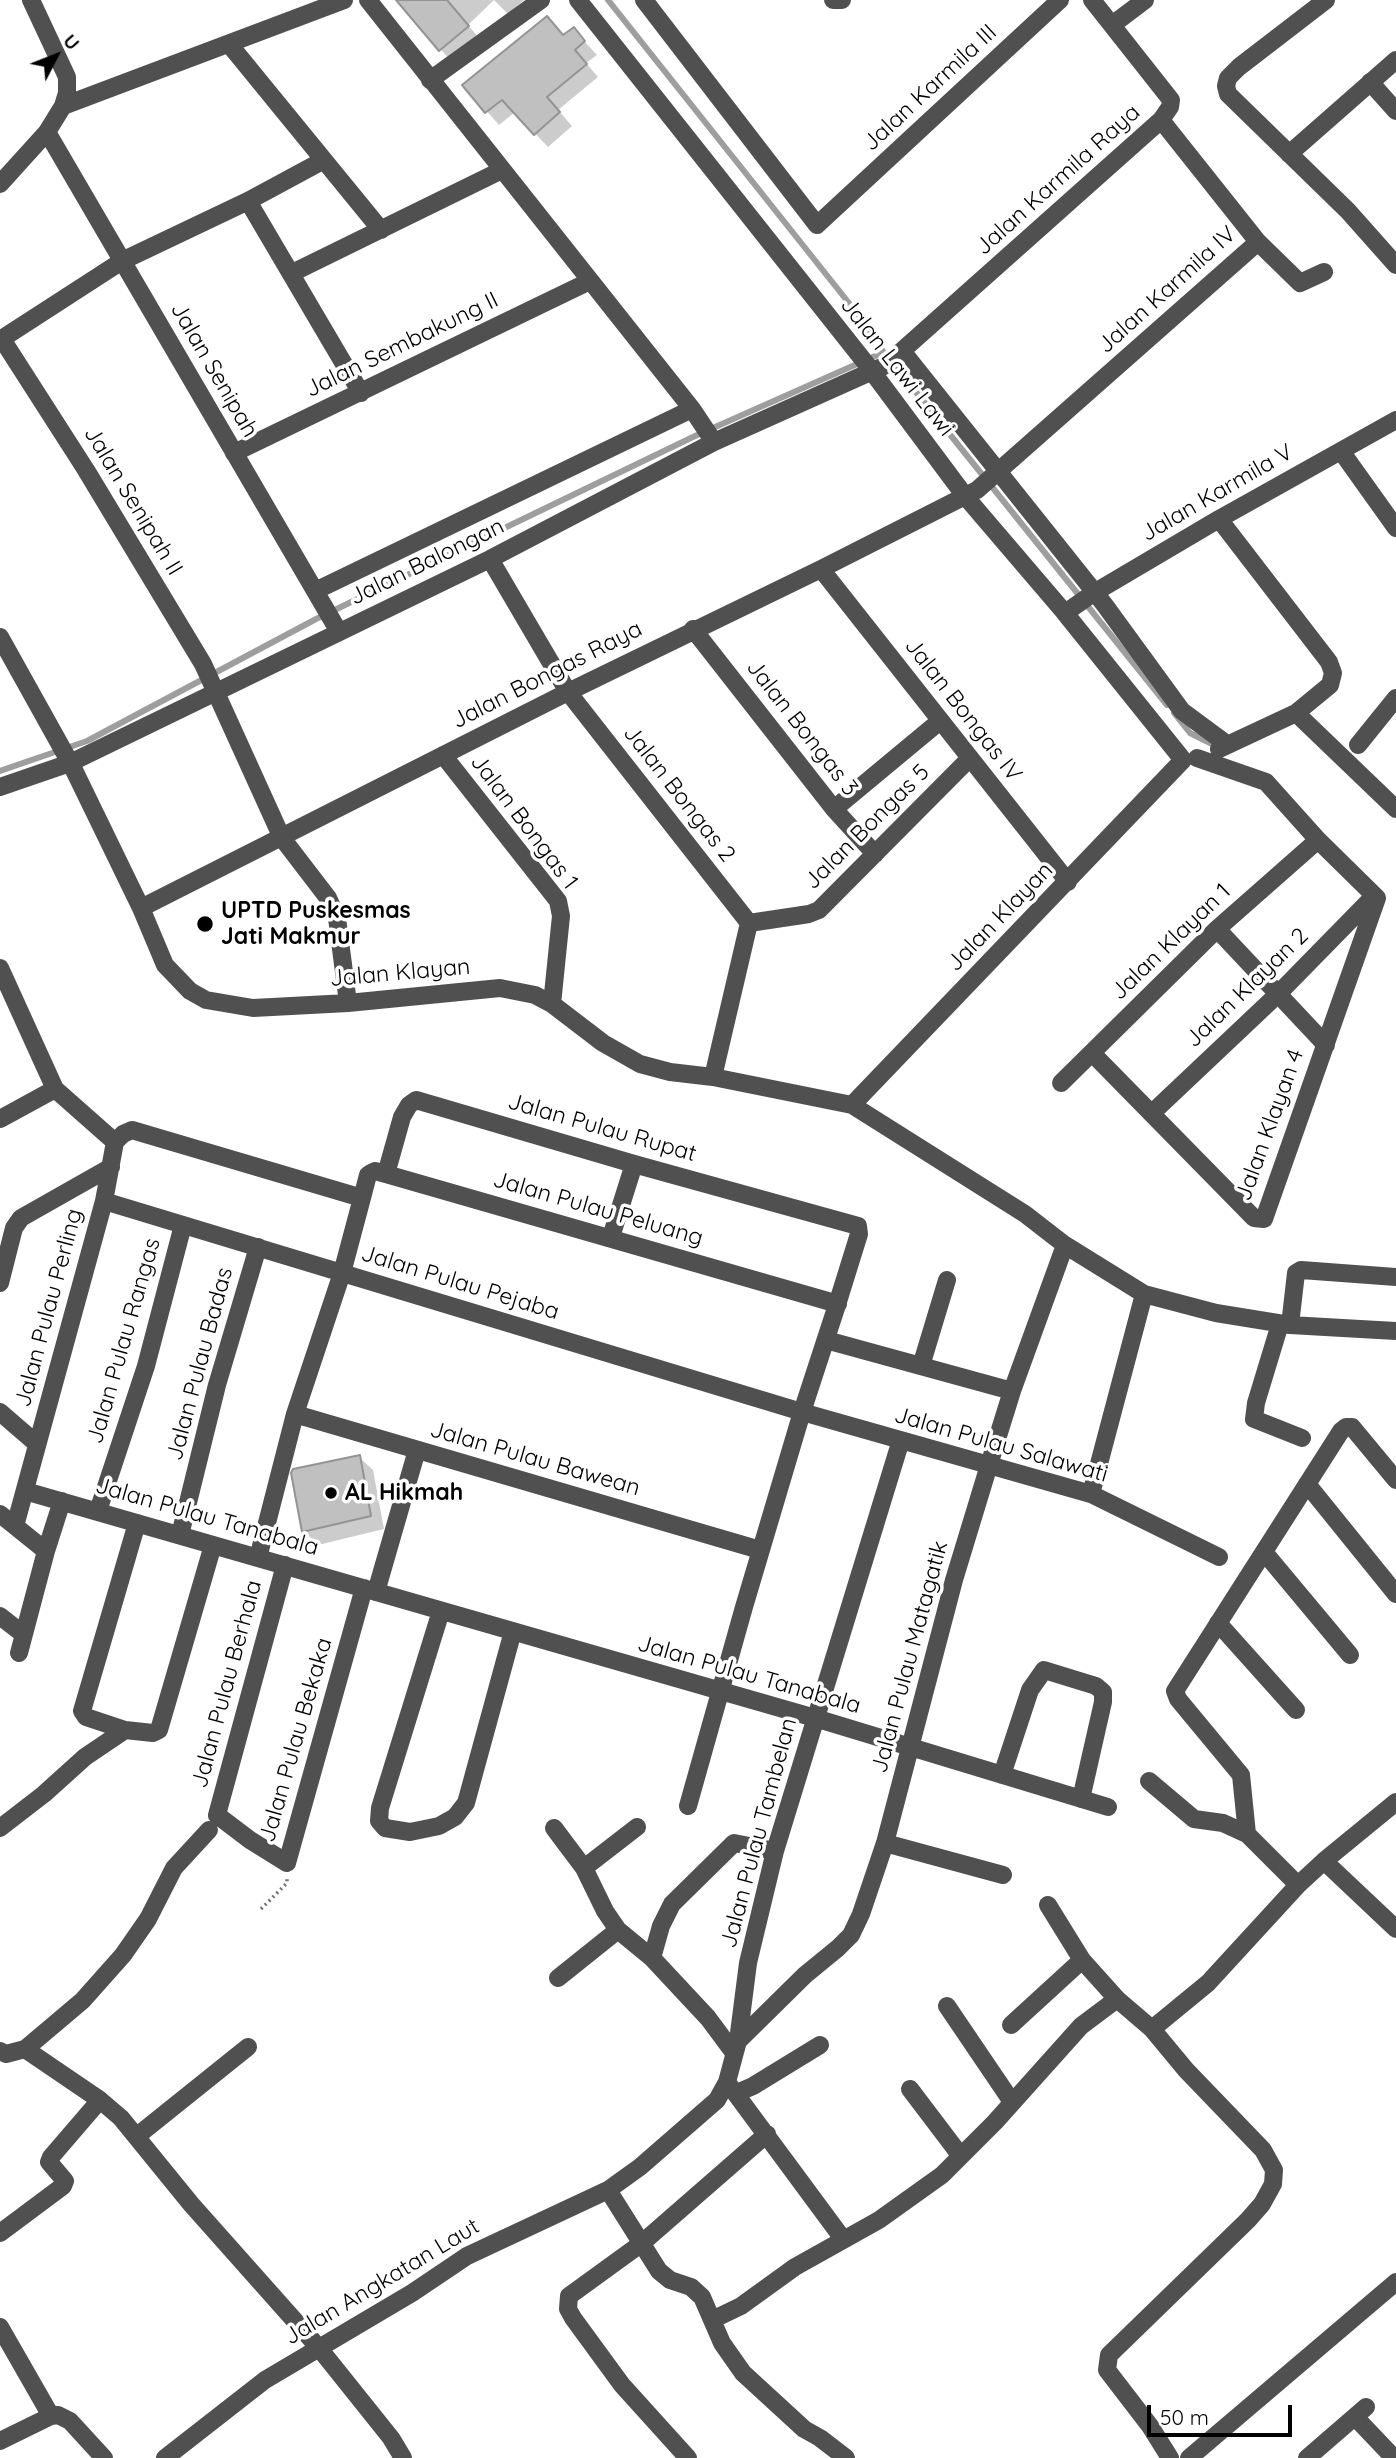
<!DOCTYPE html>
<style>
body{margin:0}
#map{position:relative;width:1396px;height:2458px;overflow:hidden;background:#fff;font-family:Quicksand,sans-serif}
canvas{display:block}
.north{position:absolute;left:21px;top:21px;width:70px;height:70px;-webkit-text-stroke:5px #fff;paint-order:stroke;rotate:48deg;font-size:19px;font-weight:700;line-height:28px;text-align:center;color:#000}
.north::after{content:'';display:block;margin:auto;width:24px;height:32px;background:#000;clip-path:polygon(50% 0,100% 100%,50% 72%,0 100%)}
.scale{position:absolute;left:1147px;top:2405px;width:145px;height:32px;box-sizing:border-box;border:4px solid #000;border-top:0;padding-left:9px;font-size:21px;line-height:24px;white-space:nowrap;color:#000;-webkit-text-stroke:5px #fff;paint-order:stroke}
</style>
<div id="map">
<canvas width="1396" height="2458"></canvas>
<div class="north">U</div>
<div class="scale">50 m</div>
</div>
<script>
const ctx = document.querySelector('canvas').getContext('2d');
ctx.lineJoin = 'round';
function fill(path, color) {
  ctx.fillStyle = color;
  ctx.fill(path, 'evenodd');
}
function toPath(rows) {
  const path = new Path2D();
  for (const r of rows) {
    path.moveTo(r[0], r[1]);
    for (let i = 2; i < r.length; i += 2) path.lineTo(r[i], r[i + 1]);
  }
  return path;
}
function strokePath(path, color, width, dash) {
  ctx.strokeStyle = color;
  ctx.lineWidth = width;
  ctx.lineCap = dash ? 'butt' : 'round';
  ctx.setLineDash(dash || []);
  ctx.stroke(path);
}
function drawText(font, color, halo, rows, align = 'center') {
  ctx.font = font + ' Quicksand,sans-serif';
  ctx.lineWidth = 7;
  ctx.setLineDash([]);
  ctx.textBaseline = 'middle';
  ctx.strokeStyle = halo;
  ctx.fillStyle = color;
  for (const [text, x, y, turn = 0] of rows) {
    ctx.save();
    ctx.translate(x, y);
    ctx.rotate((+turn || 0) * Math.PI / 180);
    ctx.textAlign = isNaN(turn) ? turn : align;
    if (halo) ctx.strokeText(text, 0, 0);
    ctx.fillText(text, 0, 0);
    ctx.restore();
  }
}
fill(toPath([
 [398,0,494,0,468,25,479,38,451,61],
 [494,0,524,0,508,14],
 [573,29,597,55,586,63,598,77,558,110,572,126,548,147,515,112,499,125,464,85,564,37],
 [359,1457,373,1470,384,1529,318,1545,304,1531]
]), '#0003');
strokePath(toPath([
 [608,0,860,317,884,353],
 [891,361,1167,705],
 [1174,713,1190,733,1212,744],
 [0,771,87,741,316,619,695,436,884,352]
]), '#9e9e9e', 6);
const building = toPath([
 [396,0,447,0,469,26,439,51,396,0],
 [547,16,563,35,574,27,585,41,575,50,587,64,547,97,560,112,534,135,502,100,485,113,462,85,547,16],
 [360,1455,371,1516,302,1532,291,1473,293,1469,360,1455]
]);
fill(building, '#c0c0c0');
strokePath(building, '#949494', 2);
strokePath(toPath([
 [261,1909,287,1883,287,1879]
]), '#727272', 3.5, [2, 3.5]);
strokePath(toPath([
 [368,0,692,409,714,442],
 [578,0,868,366,965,496,1065,613,1183,760],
 [644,0,817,225,1060,0],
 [833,0,842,0],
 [1326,0,1239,67,1228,78,1226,86,1228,94,1348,211,1396,265],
 [1112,25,1145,0],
 [229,44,381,230],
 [430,80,541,0],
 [1370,82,1396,111],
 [63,106,344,0],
 [47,132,339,632],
 [1289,154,1396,60],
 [0,184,47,132,63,106,67,93,67,77,31,0],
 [248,201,361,393],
 [1258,242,1300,283,1324,272],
 [292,273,502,170],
 [2,339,86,470,203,664,282,838,328,898,337,918,348,1003],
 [0,340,122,261,248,201,324,160],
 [903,352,1104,604,1182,711,1228,745],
 [1341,451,1396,528],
 [234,453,590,281],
 [490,559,568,692,749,923],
 [821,569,1068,882],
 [315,591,692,409],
 [1065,613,1092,594,1219,519,1396,420],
 [693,629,834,809,875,854],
 [0,637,73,768,141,908,165,965,190,991,206,1000,253,1008,348,1003,500,988,535,995,552,1004,603,1043,640,1064,670,1072,713,1077,852,1105,1025,1214,1065,1245,1144,1294,1216,1313,1290,1325,1396,1331],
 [1296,713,1396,809],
 [1358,745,1396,698],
 [1219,749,1296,713,1330,685,1333,673,1329,662,1219,519],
 [443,755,558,901,561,916,552,1004],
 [0,787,70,763,490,559,714,442,886,365,1161,120,1170,107,1171,100,1092,0],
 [834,809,940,721],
 [141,908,568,692,821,569,977,490,1258,242,1161,120],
 [749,923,809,914,819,910,970,758],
 [1217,929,1326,1045],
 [0,968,55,1089,115,1142],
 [1092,1053,1254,1218,1264,1219,1377,898,1318,840,1266,782,1197,758],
 [713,1077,749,923],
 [1061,1083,1217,929,1318,840],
 [852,1105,1183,760],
 [1152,1113,1278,994,1374,896],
 [0,1119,55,1089],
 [115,1142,123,1134,132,1130,362,1198],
 [386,1174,402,1117,409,1105,416,1100,634,1164,858,1226,859,1234,836,1308,802,1412,744,1607,688,1806],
 [104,1201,802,1412,1091,1494,1219,1557],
 [611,1237,634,1164],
 [0,1283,14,1228,21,1218,111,1167],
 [1280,1324,1256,1403,1254,1419,1302,1438],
 [1290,1325,1296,1273,1301,1270,1396,1277],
 [826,1340,1012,1391],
 [921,1366,947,1280],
 [0,1412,37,1444],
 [295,1414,760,1550],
 [1307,1484,1396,1594],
 [25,1491,815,1718,1108,1807],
 [1091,1494,1144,1294],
 [98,1511,146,1366,183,1225],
 [0,1514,46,1551],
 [137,1523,82,1711,86,1717,125,1730,153,1733,159,1730,213,1545],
 [15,1526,104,1201,115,1142],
 [180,1535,217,1385,258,1247],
 [1264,1552,1350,1655],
 [258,1558,295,1414,342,1273,362,1198,368,1175,371,1173,375,1171,386,1174,838,1304],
 [285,1565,217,1815,250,1840,287,1863,364,1588],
 [376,1592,417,1450],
 [441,1611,380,1808,379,1821,385,1828,410,1832,439,1826,455,1817,466,1803,513,1631],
 [0,1616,23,1634],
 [1218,1623,1296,1710],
 [19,1653,46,1551,62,1501],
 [1002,1775,1030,1690,1044,1670,1096,1686,1103,1692,1103,1702,1081,1799],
 [1149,1781,1194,1819,1223,1823,1247,1834,1298,1885],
 [0,1828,44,1794,85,1757,125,1730],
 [554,1828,584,1868,605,1911,618,1930,652,1958,708,2018,734,2053],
 [1247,1834,1241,1775,1178,1699,1175,1691,1341,1431,1346,1427,1352,1427,1396,1480],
 [885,1843,1003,1875],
 [1324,1861,1396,1929],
 [584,1868,637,1827],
 [1048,1905,1082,1960,1117,1999],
 [652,1958,661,1926,672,1904,734,1843,775,1851],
 [558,1978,618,1930],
 [947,2006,1012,2102],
 [1011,2025,1082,1960],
 [1152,2029,1208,1983,1298,1885,1324,1861,1396,1802],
 [738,2041,805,1975,838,1948,851,1935,861,1914,885,1843,954,1580,989,1465,1012,1391,1065,1245],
 [25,2049,83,2000,123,1955,148,1919,174,1868,209,1830],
 [0,2051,6,2054,25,2049,100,2100,121,2118,191,2204,319,2348,391,2438,403,2458],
 [727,2082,843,2239],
 [910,2089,960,2155],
 [737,2093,753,2086,820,2045],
 [137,2136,248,2047],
 [608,2190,659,2271,670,2280,691,2287,702,2297,722,2343,743,2373,804,2429,820,2438,846,2458],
 [0,2233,63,2186,65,2181,49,2162,51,2157,100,2100],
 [712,2320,741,2306,795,2267,879,2220,942,2175,995,2122,1081,2026,1117,1999,1152,2029,1186,2070,1263,2150,1274,2170,1273,2184,1262,2204,1248,2220,1109,2355,1107,2370,1150,2426,1170,2458],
 [0,2327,51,2416],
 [1355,2417,1394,2458],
 [0,2441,51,2416,58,2415,70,2421,104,2458],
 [165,2458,265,2380,412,2293,467,2256,608,2190,640,2167,717,2100,727,2082,738,2041,748,1963,775,1851,901,1440],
 [688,2458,622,2385,573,2318,568,2309,569,2296,642,2243,767,2134],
 [1189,2458,1396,2282],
 [1307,2458,1366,2407]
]), '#505050', 18);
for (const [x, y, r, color] of [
 [205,924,9,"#000"],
 [331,1493,7,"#000"]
]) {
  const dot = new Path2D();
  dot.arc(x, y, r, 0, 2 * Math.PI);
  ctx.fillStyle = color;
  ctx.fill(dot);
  strokePath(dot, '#fff', 2.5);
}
drawText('23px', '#000', '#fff', [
 ["Jalan Karmila III",930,88,-43],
 ["Jalan Karmila Raya",1058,180,-42],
 ["Jalan Karmila IV",1167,290,-42],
 ["Jalan Sembakung II",402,345,-26],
 ["Jalan Lawi Lawi",897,367,52],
 ["Jalan Senipah",214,370,60],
 ["Jalan Karmila V",1217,493,-30],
 ["Jalan Senipah II",133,501,59],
 ["Jalan Balongan",427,562,-26],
 ["Jalan Bongas Raya",547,675,-27],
 ["Jalan Bongas IV",963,710,52],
 ["Jalan Bongas 3",802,728,52],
 ["Jalan Bongas 2",679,794,52],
 ["Jalan Bongas 1",524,822,53],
 ["Jalan Bongas 5",867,827,-45],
 ["Jalan Klayan",1000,917,-46],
 ["Jalan Klayan 1",1171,942,-44],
 ["Jalan Klayan",400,973,-5],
 ["Jalan Klayan 2",1247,988,-44],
 ["Jalan Klayan 4",1270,1125,-70],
 ["Jalan Pulau Rupat",602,1128,16],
 ["Jalan Pulau Peluang",598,1209,16],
 ["Jalan Pulau Pejaba",460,1283,17],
 ["Jalan Pulau Perling",49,1308,-75],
 ["Jalan Pulau Rangas",124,1341,-74],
 ["Jalan Pulau Badas",200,1364,-75],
 ["Jalan Pulau Salawati",1001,1445,16],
 ["Jalan Pulau Bawean",535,1459,16],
 ["Jalan Pulau Tanabala",207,1517,16],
 ["Jalan Pulau Matagatik",910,1657,-75],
 ["Jalan Pulau Tanabala",749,1675,16],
 ["Jalan Pulau Berhala",227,1684,-75],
 ["Jalan Pulau Bekaka",296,1740,-74],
 ["Jalan Pulau Tambelan",759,1833,-75],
 ["Jalan Angkatan Laut",382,2282,-31]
]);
drawText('bold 23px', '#000', '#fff', [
 ["UPTD Puskesmas",221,911],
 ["Jati Makmur",221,937],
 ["AL Hikmah",345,1493]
], 'left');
</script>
